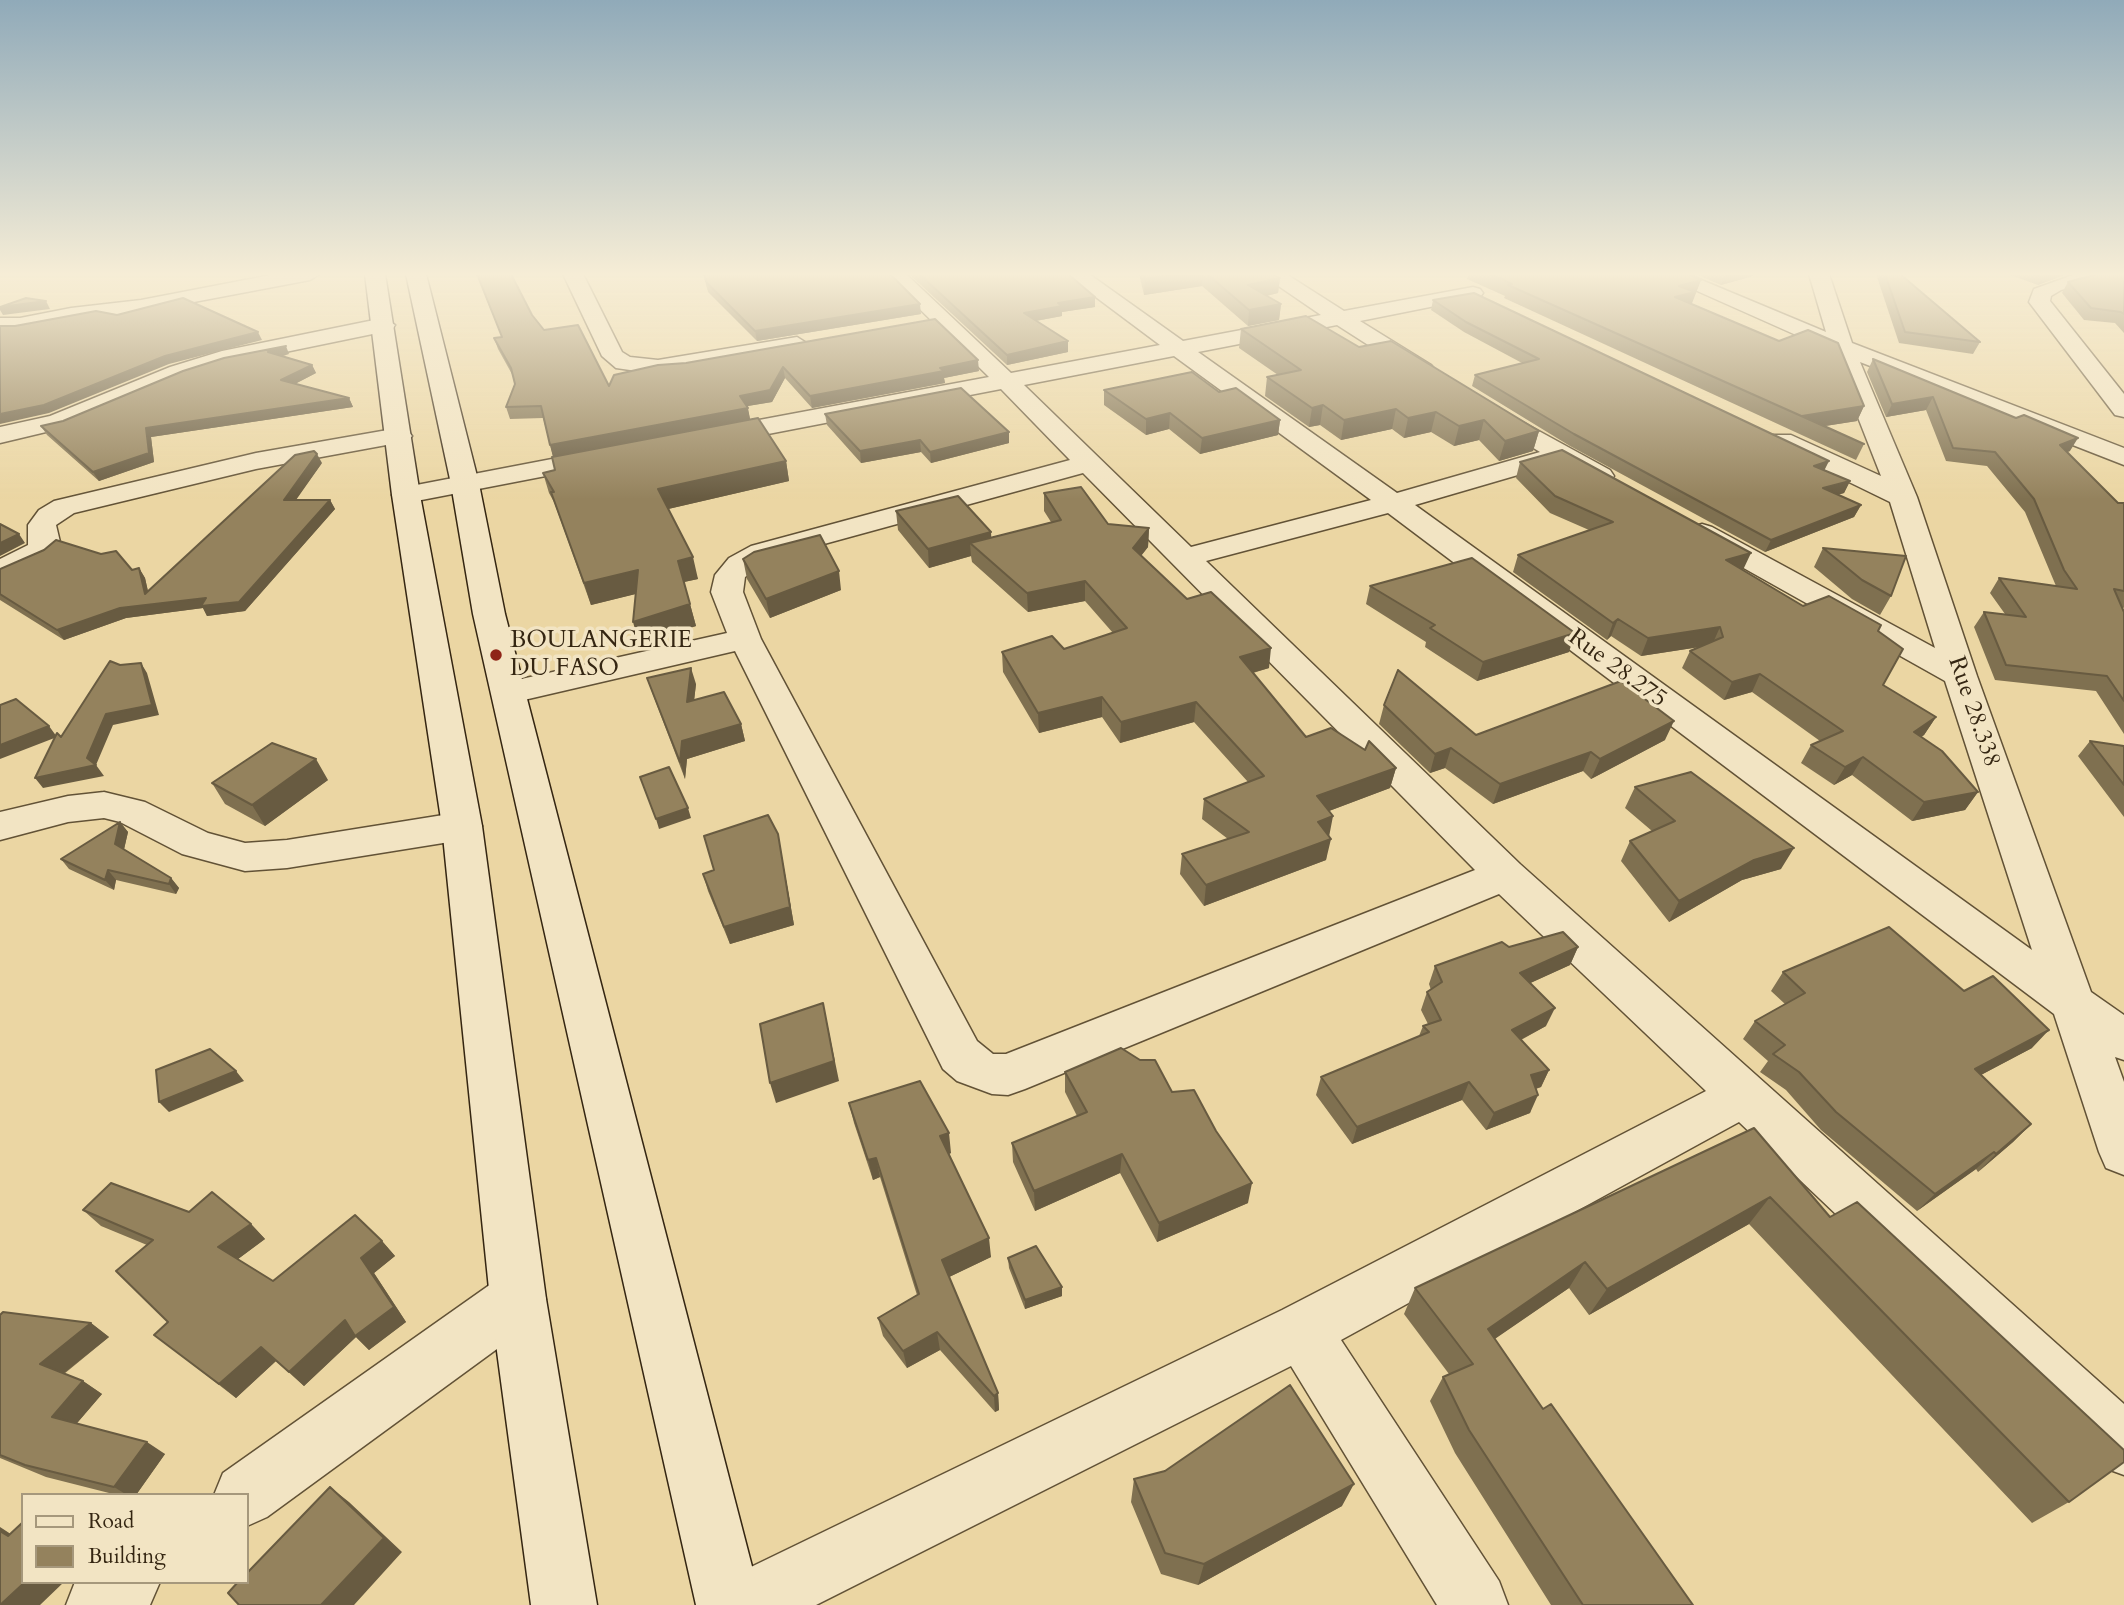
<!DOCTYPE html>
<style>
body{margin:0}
#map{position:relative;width:2124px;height:1605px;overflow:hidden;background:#ebd6a3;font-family:Cardo,serif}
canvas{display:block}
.legend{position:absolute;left:21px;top:1493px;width:228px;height:91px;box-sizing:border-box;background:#f2e4c3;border:2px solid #a6987c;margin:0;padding:9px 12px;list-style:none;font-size:21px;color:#352612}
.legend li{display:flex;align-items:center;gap:14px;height:35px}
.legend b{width:35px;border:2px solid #a6987c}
</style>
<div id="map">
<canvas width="2124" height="1605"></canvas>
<ul class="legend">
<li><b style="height:9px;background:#f2e4c3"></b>Road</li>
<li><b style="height:19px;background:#94825d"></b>Building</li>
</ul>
</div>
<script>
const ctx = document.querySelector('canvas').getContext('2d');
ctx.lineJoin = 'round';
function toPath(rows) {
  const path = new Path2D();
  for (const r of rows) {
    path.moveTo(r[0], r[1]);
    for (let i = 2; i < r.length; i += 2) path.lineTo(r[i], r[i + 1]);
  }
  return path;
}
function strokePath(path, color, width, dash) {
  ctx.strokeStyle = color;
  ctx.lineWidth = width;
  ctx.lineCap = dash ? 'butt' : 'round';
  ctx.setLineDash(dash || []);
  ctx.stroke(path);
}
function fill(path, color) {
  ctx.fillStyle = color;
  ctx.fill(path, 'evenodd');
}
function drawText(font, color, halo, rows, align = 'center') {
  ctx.font = font + ' Cardo,serif';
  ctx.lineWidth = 7;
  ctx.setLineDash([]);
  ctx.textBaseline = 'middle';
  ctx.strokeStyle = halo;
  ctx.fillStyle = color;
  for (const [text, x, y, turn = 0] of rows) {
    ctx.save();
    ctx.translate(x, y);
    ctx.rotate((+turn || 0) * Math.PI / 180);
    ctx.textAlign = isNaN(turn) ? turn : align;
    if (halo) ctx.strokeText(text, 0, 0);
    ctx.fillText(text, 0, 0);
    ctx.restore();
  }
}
const minor = toPath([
 [276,274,320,274,310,280,141,312,71,320,20,332,0,332,0,318,20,318,71,308,141,300,276,274],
 [563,274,583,274,622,352,630,357,658,360,797,337,808,344,797,351,658,374,616,368,602,356,563,274],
 [884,274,906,274,1011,373,1160,345,1065,274,1089,274,1183,341,1321,315,1261,274,1286,274,1344,311,1473,287,1480,289,1483,293,1480,297,1360,321,1431,365,1435,370,1431,375,1423,377,1415,375,1337,325,1198,352,1397,493,1540,452,1484,418,1481,413,1484,408,1493,406,1610,470,1614,476,1610,482,1600,484,1559,463,1415,505,2032,950,1945,681,1692,539,1687,533,1692,527,1702,524,1712,527,1935,648,1890,502,1773,445,1769,440,1773,435,1791,435,1881,476,1832,351,1659,274,1687,274,1826,332,1809,274,1829,274,1852,343,2124,448,2124,465,1860,362,1917,497,1977,676,2091,992,2124,1015,2124,1060,2115,1057,2124,1082,2124,1175,2106,1168,2099,1152,2054,1014,1388,513,1206,561,1520,864,2124,1404,2124,1475,2102,1467,1739,1122,1341,1340,1499,1581,1508,1605,1437,1605,1291,1366,816,1605,713,1605,722,1581,1282,1310,1706,1091,1499,894,1025,1089,1008,1095,992,1094,957,1081,943,1069,735,651,511,703,499,700,494,692,499,684,727,633,711,592,715,575,729,558,751,546,1070,460,1001,389,711,445,702,442,698,437,702,432,711,429,989,377,884,274],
 [1174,356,1371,500,1191,547,1024,385,1174,356],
 [1083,473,1475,870,1006,1054,993,1054,977,1041,761,639,743,592,745,577,773,558,1083,473],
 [2076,274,2112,274,2109,278,2061,290,2051,296,2050,301,2124,394,2124,417,2115,415,2029,302,2034,289,2076,274],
 [384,318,395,325,392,330,227,364,186,377,67,427,0,443,0,427,50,416,170,367,222,351,384,318],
 [399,428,408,431,412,436,408,441,256,469,74,513,56,525,60,542,49,557,0,580,0,559,28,545,28,525,39,510,54,501,256,453,399,428],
 [604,449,613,451,617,457,613,463,406,503,396,501,392,495,396,489,406,487,604,449],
 [104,792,145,802,208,833,245,843,287,840,462,812,476,816,482,826,476,836,462,840,287,868,245,871,182,854,120,822,104,818,68,822,0,840,0,812,68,796,104,792],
 [518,1271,538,1279,546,1299,538,1319,267,1517,247,1526,247,1495,214,1495,223,1473,498,1279,518,1271],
 [75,1582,160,1582,150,1605,66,1605,75,1582]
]);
const secondary = toPath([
 [365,274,385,274,420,495,482,826,546,1299,597,1605,531,1605,490,1299,442,826,392,495,365,274],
 [406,274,426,274,479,484,505,614,762,1605,696,1605,473,614,451,484,406,274]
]);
strokePath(minor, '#625236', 3);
strokePath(secondary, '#352612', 3);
fill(minor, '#f2e4c3');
fill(secondary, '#f2e4c3');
fill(toPath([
 [476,274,511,274,532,315,544,330,609,386,658,365,979,371,944,378,945,383,812,408,785,378,772,402,747,406,750,419,786,461,789,481,668,509,698,579,684,582,696,626,639,644,635,594,591,605,554,502,549,493,543,473,555,470,553,456,543,418,510,419,506,407,515,384,513,376,498,349,494,338,502,337],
 [703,274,890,274,921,314,757,341,708,292],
 [909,274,1068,274,1095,297,1095,307,1062,312,1062,316,1036,321,1068,352,1007,365],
 [1139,274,1273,274,1280,278,1278,293,1267,296,1281,304,1279,320,1248,326,1202,286,1144,295],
 [1468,274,1689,274,1701,280,1691,304,1864,406,1857,421,1825,426,1864,444,1856,460,1504,298,1505,296,1467,279],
 [1695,274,1753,274,1753,276,1721,285],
 [1876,274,1900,274,1980,342,1973,354,1899,343],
 [2007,274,2067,274,2038,285],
 [2124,274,2124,333,2115,323,2084,320,2062,293,2068,282],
 [1433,300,1850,481,1844,493,1837,495,1861,505,1854,517,1765,552,1570,446,1472,386,1475,375,1522,363,1464,332,1431,310],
 [1241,329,1359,347,1539,431,1533,451,1499,461,1479,440,1454,446,1431,432,1404,438,1392,429,1341,440,1320,425,1309,427,1265,396,1267,377,1278,375,1239,348],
 [289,354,283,356,312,365,316,373,295,384,349,398,353,407,151,437,154,462,99,481,47,435,41,426,63,421],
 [1873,359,2070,451,2067,452,2118,503,2124,503,2124,608,2122,607,2124,612,2124,734,2096,691,1995,680,1974,627,1984,612,2005,614,1990,593,1999,578,2056,586,2025,512,1987,466,1946,461,1926,410,1886,417,1867,372],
 [1104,390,1219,392,1280,420,1278,435,1200,454,1169,429,1146,435,1104,405],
 [825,414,1009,443,931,463,921,452,861,463,827,425],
 [1520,462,1743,570,1803,606,1878,631,1883,685,1936,717,1924,735,1921,737,1978,792,1965,810,1912,821,1852,775,1834,785,1801,763,1811,745,1820,741,1752,692,1724,700,1682,668,1690,651,1700,647,1641,656,1611,636,1607,640,1513,572,1518,555,1589,530,1550,513,1516,478],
 [322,463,295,500,330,500,335,509,245,611,207,616,203,608,126,618,64,640,0,600,0,569,132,570,139,568,145,578,148,592],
 [1044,493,1108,524,1149,528,1148,547,1141,556,1187,599,1269,668,1253,673,1306,737,1365,750,1396,768,1390,788,1329,811,1329,837,1326,860,1204,906,1180,874,1182,854,1228,839,1202,819,1204,799,1248,782,1194,722,1120,743,1102,717,1039,733,1003,672,1002,652,1064,649,1113,633,1085,601,1028,612,972,562,971,556,929,568,898,530,896,511,991,538,1051,522,1044,511],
 [1823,548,1891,596,1880,615,1852,599,1814,567],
 [743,559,841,590,770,618,747,579],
 [1370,586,1569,652,1477,681,1425,647,1426,642,1366,604],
 [647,678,696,684,694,700,741,724,745,741,687,759,685,779,653,695],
 [1384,705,1476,735,1665,740,1591,779,1583,771,1493,804,1445,768,1430,773,1379,724],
 [2090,741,2124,746,2124,817,2078,756],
 [328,780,265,826,225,804,212,783],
 [1635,787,1781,869,1742,880,1669,922,1621,861,1630,841,1652,831,1625,808],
 [120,822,128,832,124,849,171,878,179,888,176,894,116,880,114,890,69,869,61,859],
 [778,834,794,925,730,944,708,891,703,874,714,870],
 [1509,947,1578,947,1570,965,1530,983,1546,1026,1521,1040,1549,1070,1541,1087,1536,1089,1530,1113,1486,1130,1462,1100,1352,1144,1316,1095,1321,1077,1419,1036,1423,1026,1428,1024,1421,1010,1427,992,1431,990,1429,984,1435,966],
 [1783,972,1964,991,2032,1048,1981,1075,2031,1124,2013,1142,1978,1172,1976,1169,1917,1211,1821,1130,1786,1090,1760,1072,1768,1061,1743,1039,1755,1021,1785,1004,1771,991],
 [1065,1072,1172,1092,1216,1131,1248,1203,1157,1242,1120,1173,1035,1211,1013,1162,1012,1143,1077,1116,1065,1092],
 [849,1103,951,1153,949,1154,991,1257,949,1277,998,1393,999,1410,995,1412,940,1350,907,1368,883,1336,878,1318,917,1295,880,1177,873,1180,854,1123],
 [1754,1128,2069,1502,2032,1523,1749,1224,1589,1315,1569,1288,1494,1339,1543,1409,1693,1605,1551,1605,1455,1453,1430,1401,1443,1377,1449,1374,1404,1314,1415,1288],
 [83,1210,189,1212,251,1224,265,1239,238,1259,273,1281,382,1241,395,1256,374,1273,406,1322,369,1350,356,1337,304,1386,276,1361,236,1398,154,1335,168,1322,147,1245,101,1226],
 [1008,1258,1062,1296,1025,1309,1009,1268],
 [0,1315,91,1323,109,1337,64,1374,83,1381,102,1394,77,1423,165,1454,136,1495,117,1495,46,1477,0,1458],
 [1134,1479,1342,1506,1198,1585,1161,1574,1131,1502]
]), '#7f7050');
fill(toPath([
 [1178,274,1203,274,1202,286,1144,295,1145,279],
 [1725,274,1753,274,1753,276,1721,285],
 [2050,274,2067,274,2038,285,2042,277],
 [1280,278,1278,293,1246,300,1248,285],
 [1701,280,1691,306,1671,311,1679,286],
 [1095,297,1095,307,1062,312,1062,316,1024,323,1024,313,1058,303],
 [46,301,50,309,3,315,0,310,0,307],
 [920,304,921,314,757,341,755,331],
 [1281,304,1279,320,1248,326,1249,310],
 [258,332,262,340,169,364,49,413,0,424,0,414,165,356],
 [1068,341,1068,352,1007,365,1007,355],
 [286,346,289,354,271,360,268,352],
 [978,360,979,371,944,378,945,383,812,408,810,396],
 [312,365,316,373,285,389,281,380],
 [783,367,785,378,772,402,742,407,740,396],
 [1933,397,1926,410,1886,417,1892,404],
 [349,398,353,407,151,437,154,462,99,481,93,472,146,428],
 [1323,405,1320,425,1309,427,1312,408],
 [1864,406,1857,421,1825,426,1802,416],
 [748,408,750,419,553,457,550,445],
 [1396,409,1392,429,1341,440,1344,420],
 [1436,412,1431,432,1404,438,1408,418],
 [1170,413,1169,429,1146,435,1146,419],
 [1280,420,1278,435,1200,454,1202,438],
 [1484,420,1479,440,1454,446,1459,426],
 [1539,431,1533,451,1499,461,1505,441],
 [1009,432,1009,443,931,463,930,452],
 [2078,438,2070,451,2052,458,2060,445],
 [920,440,921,452,861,463,860,451],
 [317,454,322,463,289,510,284,500],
 [786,461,789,481,664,510,658,489],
 [1829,461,1823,473,1814,466],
 [1850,481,1844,493,1817,501,1823,488],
 [330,500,335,509,245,611,207,616,203,608,126,618,64,640,57,630,145,594,139,568,145,578,151,604],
 [1861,505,1854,517,1765,552,1771,540],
 [1149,528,1148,547,1132,567,1133,548],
 [991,532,992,551,970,543,971,556,929,568,928,549],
 [19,534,25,543,0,556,0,543],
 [1751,553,1743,570,1726,560],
 [693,557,698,579,684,582,678,561],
 [638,570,644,592,591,605,584,583],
 [839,571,841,590,770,618,766,599],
 [1085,581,1085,601,1028,612,1027,593],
 [690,604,696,626,639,644,633,622],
 [1618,619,1611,636,1607,640,1613,623],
 [1720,627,1712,645,1641,656,1648,638],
 [1575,633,1569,652,1477,681,1483,662],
 [1271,648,1269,668,1237,677,1240,657],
 [141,663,147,673,159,715,113,725,96,765,104,776,43,788,35,778,87,758,106,714],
 [691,668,696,684,692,719,687,702],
 [1760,674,1752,692,1724,700,1732,682],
 [1102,697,1102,717,1039,733,1038,713],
 [1196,702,1194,722,1120,743,1121,722],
 [1936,717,1924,735,1902,750,1914,732],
 [1674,721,1665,740,1591,779,1600,759],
 [741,724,745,741,687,759,685,779,680,762,682,741],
 [49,726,57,737,0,759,0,745],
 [1451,748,1445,768,1430,773,1435,754],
 [1591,752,1583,771,1493,804,1500,784],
 [1863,757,1852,775,1834,785,1845,767],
 [316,759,328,780,265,826,252,805],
 [1396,768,1390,788,1313,817,1317,796],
 [1978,792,1965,810,1912,821,1924,802],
 [688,808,691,818,659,829,656,819],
 [1333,816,1329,837,1318,822],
 [120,822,128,832,123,854,115,844],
 [778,834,794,925,730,944,724,927],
 [1331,839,1326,860,1204,906,1206,885],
 [1794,848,1781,869,1742,880,1669,922,1679,901,1754,860],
 [108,870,116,880,114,890,105,880],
 [171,878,179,888,176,894,169,884],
 [1578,947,1570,965,1513,991,1520,973],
 [823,1003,839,1081,776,1103,770,1083],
 [1555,1008,1546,1026,1505,1048,1512,1030],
 [2049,1030,2032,1048,1958,1087,1975,1069],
 [1549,1070,1541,1087,1523,1092,1531,1075],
 [236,1071,244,1081,169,1112,159,1102],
 [1469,1082,1462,1100,1352,1144,1357,1127],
 [1538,1095,1530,1113,1486,1130,1494,1113],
 [2031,1124,2013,1142,1978,1172,1996,1154],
 [949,1133,951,1153,943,1156,940,1136],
 [1994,1152,1976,1169,1917,1211,1935,1194],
 [1122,1154,1120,1173,1035,1211,1034,1191],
 [876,1158,880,1177,873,1180,868,1160],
 [1252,1183,1248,1203,1157,1242,1159,1223],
 [1770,1197,1749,1224,1589,1315,1607,1289],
 [251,1224,265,1239,234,1262,218,1247],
 [989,1238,991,1257,945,1279,942,1260],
 [382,1241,395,1256,374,1273,406,1322,369,1350,356,1337,304,1386,289,1372,345,1320,361,1258],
 [1585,1262,1569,1288,1473,1354,1488,1329],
 [1062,1287,1062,1296,1025,1309,1025,1300],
 [91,1323,109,1337,59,1377,40,1364],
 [937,1332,940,1350,907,1368,903,1351],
 [261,1347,276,1361,236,1398,219,1384],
 [83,1381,102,1394,72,1429,52,1417],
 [998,1393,999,1410,995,1412,994,1396],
 [147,1442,165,1454,136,1495,127,1495,114,1487],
 [1354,1484,1342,1506,1198,1585,1204,1564],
 [330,1487,349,1502,402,1552,354,1605,321,1605],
 [0,1527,23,1542,8,1536,0,1531],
 [25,1582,64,1582,40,1605,0,1605]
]), '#685b41');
const building = toPath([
 [477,274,511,274,532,315,544,330,578,325,609,386,614,375,658,365,686,363,935,319,978,360,940,368,944,371,810,396,783,367,770,390,740,396,748,408,550,445,541,406,506,407,515,384,511,368,494,338,502,337,477,274],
 [704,274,890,274,920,304,755,331,707,283,704,274],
 [919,274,1068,274,1095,297,1058,303,1062,306,1024,313,1068,341,1007,355,919,274],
 [1143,274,1178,274,1145,279,1143,274],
 [1207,274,1273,274,1280,278,1248,285,1281,304,1249,310,1207,274],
 [1490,274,1689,274,1701,280,1679,286,1695,292,1675,297,1779,341,1808,330,1838,343,1864,406,1802,416,1864,444,1508,285,1512,284,1490,274],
 [1885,274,1900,274,1980,342,1905,332,1885,274],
 [2034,274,2050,274,2042,277,2034,274],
 [2097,274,2124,274,2124,314,2121,312,2091,308,2068,282,2097,274],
 [1474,293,1829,461,1814,466,1850,481,1823,488,1861,505,1771,540,1574,434,1475,375,1539,359,1466,322,1433,300,1474,293],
 [26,298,46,301,0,307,26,298],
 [183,298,258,332,165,356,44,405,0,414,0,326,15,326,96,311,117,315,183,298],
 [1306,316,1359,347,1391,341,1539,431,1505,441,1484,420,1459,426,1436,412,1408,418,1396,409,1344,420,1323,405,1312,408,1267,377,1301,370,1241,329,1306,316],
 [286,346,268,352,312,365,281,380,349,398,146,428,149,453,93,472,41,426,63,421,183,371,224,358,286,346],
 [1873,359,2016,418,2024,415,2078,438,2060,445,2118,503,2124,503,2124,591,2114,589,2124,612,2124,701,2107,676,2006,665,1984,612,2026,617,1999,578,2077,589,2064,570,2034,499,1995,452,1953,448,1933,397,1892,404,1873,359],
 [1192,372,1219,392,1236,388,1280,420,1202,438,1170,413,1146,419,1104,390,1192,372],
 [961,388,1009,432,930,452,920,440,860,451,825,414,961,388],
 [758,418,786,461,658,489,693,557,678,561,690,604,633,622,638,570,584,583,551,492,554,492,543,473,555,470,552,457,758,418],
 [1562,450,1751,553,1726,560,1803,606,1829,596,1881,625,1878,631,1903,649,1883,685,1936,717,1914,732,1942,751,1978,792,1924,802,1863,757,1845,767,1811,745,1843,731,1760,674,1732,682,1690,651,1723,637,1720,627,1648,638,1618,619,1613,623,1518,555,1613,522,1555,496,1520,462,1562,450],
 [314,451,317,454,284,500,330,500,239,602,201,606,206,598,120,608,57,630,0,594,0,569,44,550,56,540,101,554,116,551,132,570,139,568,145,594,295,455,314,451],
 [1081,487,1108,524,1149,528,1133,548,1187,599,1211,592,1271,648,1240,657,1306,737,1331,728,1365,750,1369,741,1396,768,1317,796,1333,816,1318,822,1331,839,1206,885,1182,854,1249,832,1204,799,1264,776,1196,702,1121,722,1102,697,1038,713,1002,652,1052,636,1064,649,1127,628,1085,581,1027,593,970,543,1061,520,1044,493,1081,487],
 [958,496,991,532,928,549,896,511,958,496],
 [0,524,19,534,0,543,0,524],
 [820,535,839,571,766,599,743,559,754,552,820,535],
 [1823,548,1906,556,1891,596,1862,580,1823,548],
 [1472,558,1575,633,1483,662,1430,628,1435,625,1370,586,1472,558],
 [110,661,120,665,141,663,152,705,106,714,87,758,96,765,35,778,57,733,61,737,110,661],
 [691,668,687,702,724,692,741,724,682,741,680,762,647,678,691,668],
 [1398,670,1476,735,1621,681,1674,721,1600,759,1591,752,1500,784,1451,748,1435,754,1384,705,1398,670],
 [16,699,49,726,0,745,0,705,16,699],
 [2090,741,2124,746,2124,785,2090,741],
 [272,743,316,759,252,805,212,783,272,743],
 [669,767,688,808,656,819,640,777,669,767],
 [1691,772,1794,848,1754,860,1679,901,1630,841,1675,821,1635,787,1691,772],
 [768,815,778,834,790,907,724,927,703,874,714,870,704,836,768,815],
 [120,822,115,844,171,878,169,884,108,870,105,880,61,859,120,822],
 [1889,927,1964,991,1993,976,2049,1030,1975,1069,2031,1124,1996,1154,1994,1152,1935,1194,1836,1112,1799,1072,1773,1054,1785,1045,1755,1021,1805,993,1783,972,1889,927],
 [1563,932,1578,947,1520,973,1555,1008,1512,1030,1549,1070,1531,1075,1538,1095,1494,1113,1469,1082,1357,1127,1321,1077,1429,1032,1423,1026,1441,1020,1427,992,1442,982,1435,966,1502,942,1509,947,1563,932],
 [823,1003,834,1061,770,1083,760,1024,823,1003],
 [1121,1048,1140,1060,1155,1060,1172,1092,1194,1090,1216,1131,1252,1183,1159,1223,1122,1154,1034,1191,1012,1143,1087,1112,1065,1072,1121,1048],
 [210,1049,236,1071,159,1102,156,1070,210,1049],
 [920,1081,949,1133,940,1136,989,1238,942,1260,998,1393,994,1396,937,1332,903,1351,878,1318,919,1294,876,1158,868,1160,849,1103,920,1081],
 [1754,1128,1830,1217,1857,1202,2124,1450,2124,1462,2069,1502,1770,1197,1607,1289,1585,1262,1488,1329,1543,1409,1551,1404,1693,1605,1583,1605,1469,1430,1443,1377,1473,1364,1415,1288,1754,1128],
 [111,1183,189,1212,212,1192,251,1224,218,1247,273,1281,355,1215,382,1241,361,1258,394,1307,355,1336,345,1320,289,1372,261,1347,219,1384,154,1335,168,1322,116,1271,153,1240,83,1210,111,1183],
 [1036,1246,1062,1287,1025,1300,1008,1258,1036,1246],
 [3,1312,91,1323,40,1364,83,1381,52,1417,147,1442,114,1487,25,1465,0,1455,0,1315,3,1312],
 [1290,1385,1354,1484,1204,1564,1165,1553,1134,1479,1165,1471,1290,1385],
 [330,1487,384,1538,321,1605,239,1605,228,1593,238,1582,247,1582,247,1573,330,1487],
 [23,1522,23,1582,25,1582,0,1605,0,1531,8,1536,23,1522]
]);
fill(building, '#94825d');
strokePath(building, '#685b41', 2);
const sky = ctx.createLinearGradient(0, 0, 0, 499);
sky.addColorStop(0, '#90aab9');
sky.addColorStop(0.55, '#f6edd6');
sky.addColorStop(1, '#f6edd600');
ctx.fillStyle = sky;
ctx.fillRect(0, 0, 2124, 499);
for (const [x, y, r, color] of [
 [496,655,7,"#8f2418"]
]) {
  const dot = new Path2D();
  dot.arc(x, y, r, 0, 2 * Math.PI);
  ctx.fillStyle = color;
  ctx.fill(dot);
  strokePath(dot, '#f2e4c3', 2.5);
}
drawText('24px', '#352612', '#f2e4c3', [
 ["BOULANGERIE",510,641],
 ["DU FASO",510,669]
], 'left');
drawText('24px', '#352612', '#f2e4c3', [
 ["Rue 28.275",1617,669,36],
 ["Rue 28.338",1973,712,71]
]);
</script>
